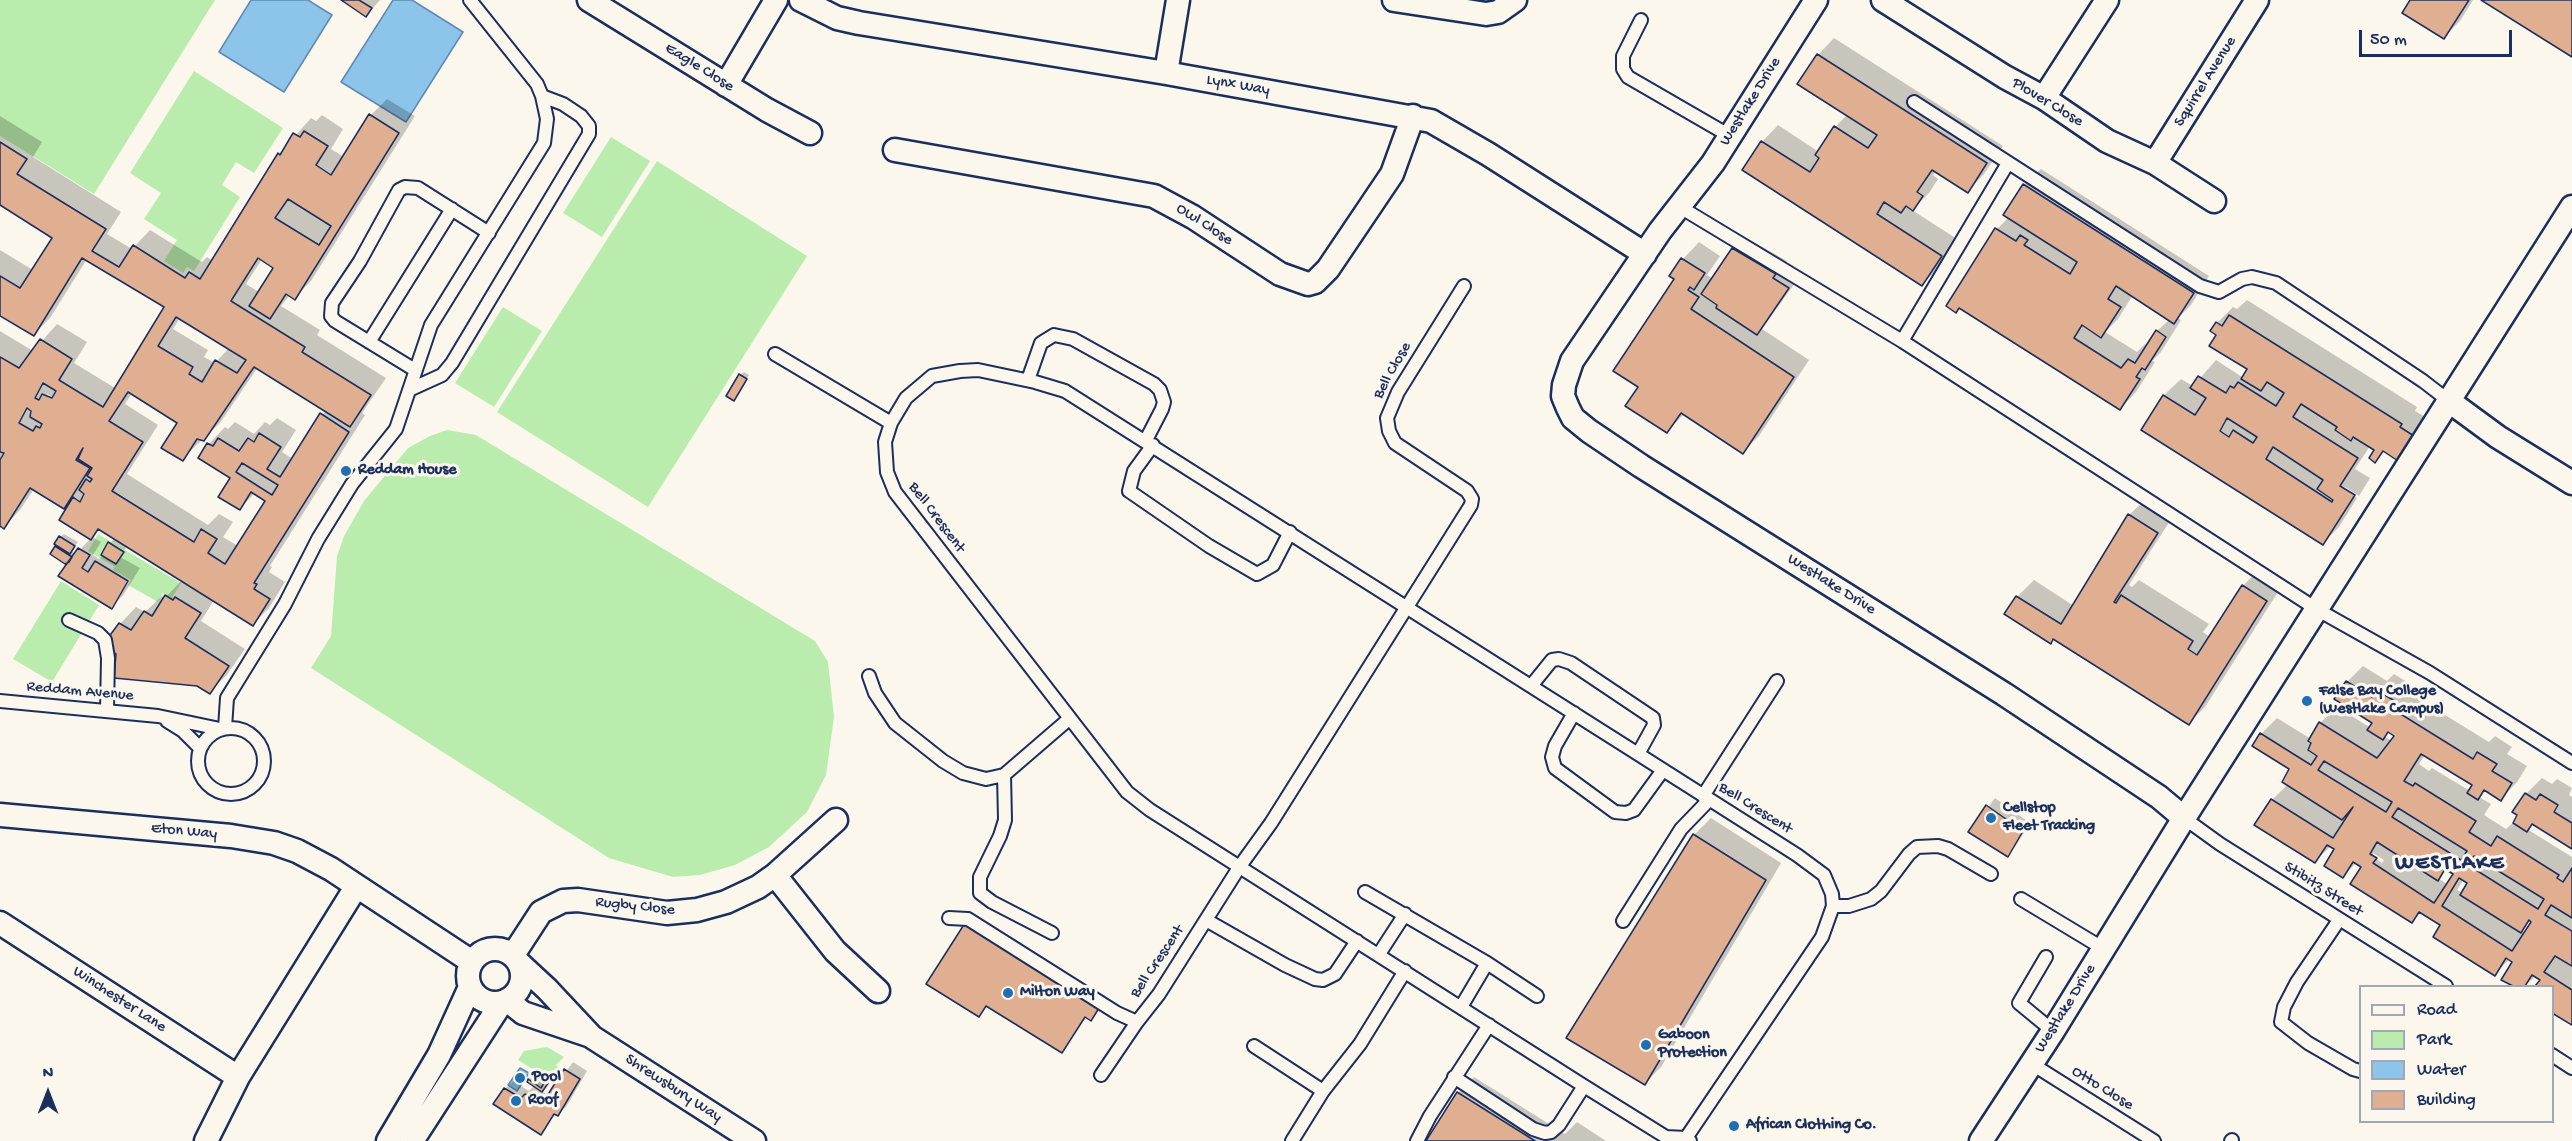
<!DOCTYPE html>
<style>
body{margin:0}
#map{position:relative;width:2572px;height:1141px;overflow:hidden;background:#fbf7ec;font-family:"Gochi Hand",sans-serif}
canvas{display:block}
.legend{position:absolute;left:2359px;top:985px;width:195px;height:138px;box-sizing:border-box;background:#fbf7ec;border:2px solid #a1a7b3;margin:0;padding:8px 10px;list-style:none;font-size:18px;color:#1b2f5e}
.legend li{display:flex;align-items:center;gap:12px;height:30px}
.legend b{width:30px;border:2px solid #a1a7b3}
.north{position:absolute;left:18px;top:1063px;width:60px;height:60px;-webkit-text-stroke:4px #fbf7ec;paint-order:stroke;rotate:0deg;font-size:16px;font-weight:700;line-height:24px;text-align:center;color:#1b2f5e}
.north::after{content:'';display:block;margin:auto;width:21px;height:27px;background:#1b2f5e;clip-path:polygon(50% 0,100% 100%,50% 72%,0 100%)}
.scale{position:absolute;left:2359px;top:30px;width:153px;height:27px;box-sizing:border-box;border:3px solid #1b2f5e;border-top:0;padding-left:8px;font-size:18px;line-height:21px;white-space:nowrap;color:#1b2f5e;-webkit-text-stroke:4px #fbf7ec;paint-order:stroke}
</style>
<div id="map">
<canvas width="2572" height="1141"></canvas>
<ul class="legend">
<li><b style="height:8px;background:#fbf7ec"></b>Road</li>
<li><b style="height:16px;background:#baedad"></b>Park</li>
<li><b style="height:16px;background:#8cc4ea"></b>Water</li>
<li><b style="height:16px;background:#e0af92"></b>Building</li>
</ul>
<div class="north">N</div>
<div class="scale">50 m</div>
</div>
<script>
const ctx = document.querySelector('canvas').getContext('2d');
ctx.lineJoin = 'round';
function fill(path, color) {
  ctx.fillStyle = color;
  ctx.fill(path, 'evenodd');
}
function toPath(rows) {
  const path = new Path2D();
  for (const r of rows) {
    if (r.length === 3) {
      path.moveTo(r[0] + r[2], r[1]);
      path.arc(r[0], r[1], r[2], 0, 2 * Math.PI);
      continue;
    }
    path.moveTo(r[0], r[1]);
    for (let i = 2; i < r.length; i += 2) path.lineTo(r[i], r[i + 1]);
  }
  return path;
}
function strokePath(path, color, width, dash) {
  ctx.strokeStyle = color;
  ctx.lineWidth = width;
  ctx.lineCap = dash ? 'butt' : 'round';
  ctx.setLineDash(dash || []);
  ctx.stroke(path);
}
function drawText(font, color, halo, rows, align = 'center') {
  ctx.font = font + ' "Gochi Hand",sans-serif';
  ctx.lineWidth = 6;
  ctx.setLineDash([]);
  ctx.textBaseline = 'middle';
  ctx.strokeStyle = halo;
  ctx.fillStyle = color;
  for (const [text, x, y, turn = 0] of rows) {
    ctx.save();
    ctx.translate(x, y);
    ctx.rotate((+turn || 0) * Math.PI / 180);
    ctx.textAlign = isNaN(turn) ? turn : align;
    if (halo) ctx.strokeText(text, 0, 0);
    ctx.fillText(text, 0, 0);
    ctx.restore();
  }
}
fill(toPath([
 [0,0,215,0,94,194,0,136],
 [194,71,283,128,254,173,236,162,222,185,240,197,194,271,187,267,183,273,164,261,177,240,144,219,161,193,130,173],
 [611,137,650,161,602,237,563,213],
 [657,161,807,256,648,507,497,412],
 [503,307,542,331,494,407,455,383],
 [447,430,476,435,815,641,828,662,834,717,826,775,807,812,769,847,735,865,700,875,673,877,609,858,311,668,331,636,337,556,344,536,364,501,408,448,430,436],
 [98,534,181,583,172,598,163,593,158,602,128,585,131,580,113,570,115,567,88,551],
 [61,581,99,605,52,682,13,659],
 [547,1047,564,1057,556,1065,558,1067,549,1082,546,1080,541,1088,528,1079,534,1070,518,1060,524,1051]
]), '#baedad');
const water = toPath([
 [251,0,308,0,332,15,284,92,219,52,251,0],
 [393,0,412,0,463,32,406,122,341,82,393,0],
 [520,1068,529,1073,517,1091,508,1085,520,1068]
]);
fill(water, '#8cc4ea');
strokePath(water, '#5f88b2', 1.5);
fill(toPath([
 [343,0,380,0,366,16],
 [2412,0,2473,0,2460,21,2443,38],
 [1834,38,2003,146,1984,174,1968,191,1936,171,1933,175,1938,179,1929,193,1912,210,1957,239,1939,268,1922,284,1762,142,1778,125,1819,152,1835,127,1848,114,1818,55],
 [387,99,415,116,311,281,294,298,290,295,281,306,320,330,317,335,386,378,362,413,365,415,270,566,272,567,269,572,285,582,269,608,253,624,214,600,201,621,245,649,226,676,209,692,120,624,136,607,145,612,162,596,165,598,182,580,127,546,124,550,111,542,115,538,100,529,92,537,101,542,93,555,99,559,104,555,120,557,140,568,124,594,112,607,60,576,75,554,65,562,56,547,60,537,64,534,78,542,71,551,76,554,91,538,73,498,64,507,34,489,20,510,4,527,0,524,0,331,33,351,57,324,87,342,74,363,115,388,166,307,87,259,50,318,34,334,0,314,0,250,33,270,54,237,0,203,0,116,42,142,33,157,121,212,107,234,132,249,150,230,202,262,207,257,213,261,279,154,311,118,316,121,322,115,343,129,331,149,344,157,371,115],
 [262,259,275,267,259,292,246,284],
 [180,318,229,348,215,363,204,357,208,350,173,329],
 [258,367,326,410,293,459,282,452,296,430,277,418,270,425,265,422,254,434,235,422,228,429,225,427,209,444,200,457,232,478,240,508,255,493,267,500,238,546,223,537,233,522,219,514,208,525,127,474,158,425,125,404,132,393,179,422,182,459,220,423],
 [47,394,59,400,47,398],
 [2041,169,2209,276,2191,305,2178,318,2181,320,2161,352,2152,361,2155,362,2136,392,2120,409,1997,229,2009,217,2024,185],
 [2133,295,2170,319,2157,331,2148,345,2145,344,2137,352,2105,332,2118,319],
 [1745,237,1787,261,1784,266,1800,276,1762,329,1809,360,1759,436,1743,452,1684,414,1667,432,1640,387,1676,279,1671,276,1683,259,1699,242,1720,256,1707,275,1713,279,1733,249],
 [2247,300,2417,407,2415,411,2429,419,2414,443,2385,451,2375,461,2376,450,2370,446,2355,469,2370,478,2359,496,2345,487,2343,489,2357,498,2339,527,2323,543,2143,430,2164,395,2181,379,2193,386,2216,360,2242,377,2248,371,2249,369,2219,334,2217,323,2233,307,2237,309],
 [744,372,749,375,737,396,740,375],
 [2146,499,2173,516,2129,585,2132,587,2139,580,2209,624,2203,632,2210,637,2243,586,2259,569,2283,584,2205,707,2189,723,2054,638,2051,642,2006,614,2017,597,2034,580,2074,606,2129,515],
 [2363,666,2387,681,2394,674,2410,684,2406,691,2489,742,2495,736,2512,747,2507,754,2527,766,2517,782,2501,799,2486,790,2479,797,2491,804,2484,815,2506,829,2515,821,2526,794,2542,778,2552,784,2557,779,2572,788,2569,795,2572,797,2572,847,2533,823,2527,829,2572,857,2572,1024,2552,986,2537,986,2542,979,2536,975,2525,986,2515,986,2504,979,2515,962,2510,959,2494,974,2442,925,2421,912,2412,921,2363,866,2357,862,2343,876,2336,849,2331,846,2315,861,2272,800,2288,784,2292,769,2261,734,2277,718,2311,739,2320,723,2337,707,2371,728,2374,722,2347,682],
 [2390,731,2397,736,2392,741,2384,736],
 [2425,755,2474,785,2470,791,2432,768,2429,771,2419,764],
 [2353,807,2346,820,2343,817],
 [2373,853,2384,860,2382,863,2373,857],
 [2448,869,2455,873,2448,885,2438,878],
 [2464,879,2469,883,2463,893,2457,890],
 [2533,918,2526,933,2521,930],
 [1995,798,2030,823,2015,847,2007,855,1970,831],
 [1711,818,1781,863,1661,1067,1645,1083,1568,1038,1694,835],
 [971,918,1106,999,1091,1019,1087,1016,1062,1051,988,1005,979,1015,928,983,962,927],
 [573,1062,587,1071,566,1107,556,1113,540,1133,505,1089,513,1081,529,1091,535,1085,529,1081,538,1072,549,1080,555,1073,541,1091,549,1095],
 [1474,1077,1565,1134,1577,1122,1606,1141,1427,1141,1458,1093]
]), '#0003');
const building = toPath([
 [341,0,359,0,372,8,366,17,341,0],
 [2410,0,2469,0,2444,39,2402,13,2410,0],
 [2481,0,2572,0,2572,57,2481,0],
 [1817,54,1987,163,1968,193,1932,170,1917,192,1923,196,1913,211,1906,206,1901,213,1884,202,1877,214,1942,256,1922,286,1742,170,1761,141,1810,172,1819,158,1815,155,1834,126,1868,148,1877,135,1797,84,1817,54],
 [369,114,399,133,295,300,286,294,270,319,249,306,273,268,258,258,231,301,305,347,302,352,371,395,350,427,254,367,204,441,197,439,183,461,161,448,177,423,128,392,109,421,143,442,112,491,194,542,201,529,217,539,208,553,225,564,265,501,251,492,240,510,218,497,230,478,198,458,207,443,213,446,218,438,239,451,248,438,254,442,259,433,281,447,267,469,280,477,320,413,349,432,254,583,257,584,254,589,270,599,253,626,98,529,91,540,59,520,73,497,80,502,84,494,79,490,86,479,90,482,92,479,87,476,92,468,78,459,83,448,76,460,90,468,64,509,30,488,4,529,0,526,0,460,4,453,0,452,0,357,19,368,40,339,72,359,59,380,103,407,164,307,82,258,34,336,0,316,0,276,20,288,52,238,0,205,0,142,27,159,17,174,106,229,92,251,119,267,133,245,185,278,189,272,200,279,278,153,280,155,293,133,300,137,304,131,328,146,316,165,331,175,369,114],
 [288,199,331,226,319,245,275,218,288,199],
 [176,317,246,360,237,373,215,360,202,382,189,374,193,367,158,346,176,317],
 [43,383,56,391,52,398,42,394,39,400,35,398,43,383],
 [27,408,31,411,30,417,42,424,40,428,36,426,33,431,19,423,27,408],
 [242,463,278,485,272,495,236,472,242,463],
 [2023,184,2194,293,2174,324,2116,286,2108,299,2121,307,2101,338,2082,325,2074,338,2121,368,2128,359,2135,363,2156,330,2166,337,2145,370,2142,368,2136,377,2140,379,2120,410,1959,308,1956,313,1946,306,1995,228,2016,241,2020,235,2028,240,2024,245,2070,274,2077,262,2003,215,2023,184],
 [1732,248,1776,274,1773,278,1789,288,1757,335,1716,308,1717,305,1701,294,1732,248],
 [1681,258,1705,273,1694,290,1690,287,1688,290,1699,297,1691,309,1794,377,1743,454,1681,413,1667,433,1625,406,1638,387,1613,371,1674,279,1669,276,1681,258],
 [2229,315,2402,424,2400,427,2414,436,2398,461,2383,451,2375,463,2369,458,2374,450,2353,437,2351,441,2335,430,2337,427,2301,404,2293,417,2358,458,2340,486,2355,495,2323,545,2141,430,2163,395,2195,415,2206,398,2190,388,2198,376,2226,393,2230,386,2234,388,2238,382,2276,406,2284,393,2267,382,2261,391,2241,379,2247,369,2209,346,2216,335,2210,331,2216,322,2222,326,2229,315],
 [2227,418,2257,437,2253,443,2233,430,2229,437,2220,431,2227,418],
 [2273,447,2323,480,2317,489,2333,500,2332,502,2266,459,2273,447],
 [739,374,747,379,734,401,726,396,739,374],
 [2128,514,2158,533,2114,602,2116,603,2121,595,2193,641,2188,649,2197,655,2242,585,2267,601,2189,725,2053,639,2051,644,2004,614,2016,596,2061,624,2128,514],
 [59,536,75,546,70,554,54,544,59,536],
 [108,542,124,552,116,564,101,555,108,542],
 [55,546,72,557,69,562,65,564,50,554,55,546],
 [78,548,90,555,82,568,88,572,95,561,128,581,112,609,58,576,78,548],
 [165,595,173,600,175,597,201,613,185,638,229,666,210,694,197,686,114,678,116,654,107,649,112,640,108,638,119,623,131,630,144,611,152,616,165,595],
 [2346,681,2372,697,2376,690,2395,701,2391,708,2473,759,2477,752,2497,764,2492,771,2512,783,2501,801,2484,790,2478,800,2467,793,2472,785,2421,754,2404,781,2413,786,2415,783,2476,821,2469,832,2491,846,2497,836,2559,875,2557,878,2563,882,2572,868,2572,918,2551,905,2545,915,2572,931,2572,966,2555,956,2544,972,2572,990,2572,1025,2552,1013,2552,986,2535,986,2540,980,2532,975,2525,986,2513,986,2501,980,2512,962,2506,958,2495,976,2433,937,2440,925,2419,912,2412,923,2350,884,2361,867,2353,862,2343,878,2324,866,2334,849,2327,845,2315,863,2254,825,2271,799,2333,838,2353,807,2342,820,2282,782,2289,769,2252,746,2260,733,2311,765,2317,756,2308,750,2311,743,2308,741,2319,722,2377,758,2394,736,2388,732,2383,740,2367,730,2372,723,2334,699,2346,681],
 [2324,761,2392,802,2386,812,2318,770,2324,761],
 [2398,808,2467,851,2461,860,2392,817,2398,808],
 [2377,842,2438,881,2445,869,2453,874,2434,903,2373,863,2377,858,2370,854,2377,842],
 [2474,856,2544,899,2538,909,2468,865,2474,856],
 [2459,878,2467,883,2460,895,2521,933,2529,920,2531,922,2512,951,2442,906,2459,878],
 [2525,793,2536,800,2540,794,2558,805,2554,812,2572,823,2572,849,2532,824,2527,832,2513,823,2517,815,2512,812,2525,793],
 [1986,805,2023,831,2008,857,1968,832,1986,805],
 [1693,834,1766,880,1645,1085,1566,1038,1693,834],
 [965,923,1099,1008,1091,1021,1085,1017,1062,1053,986,1006,979,1017,926,984,965,923],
 [564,1069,580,1079,558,1116,554,1114,541,1135,493,1104,504,1088,521,1098,525,1094,542,1104,564,1069],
 [528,1079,541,1088,546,1080,549,1082,542,1092,527,1082,528,1079],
 [1457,1092,1535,1141,1426,1141,1457,1092]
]);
fill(building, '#e0af92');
strokePath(building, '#1b2f5e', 1.5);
const service = toPath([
 [1641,20,1623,56,1623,69,1628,77,1730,136],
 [1914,102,2200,286,2219,292,2242,279,2252,277,2276,283,2423,381,2449,401],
 [1680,207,1902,341,2318,610,2430,673,2572,763],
 [1902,341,2008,163],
 [369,342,452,209],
 [775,354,891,423],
 [415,370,335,321,331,316,332,303,360,261,399,190,405,187,418,188,489,233],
 [1028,380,1041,343,1054,335,1073,339,1154,384,1160,390,1164,402,1162,409,1146,440],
 [409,390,442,375,452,363,589,134,589,126,581,116,563,104,542,96],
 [1153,445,1134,471,1129,491,1209,546,1257,574,1273,565,1290,532],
 [69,620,98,633,105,640,108,658,107,710],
 [869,676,875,693,895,723,943,761,963,773,986,779,1004,775,1069,719],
 [1531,686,1552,660,1559,659,1571,663,1653,718,1654,725,1638,754],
 [0,701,158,716,220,729],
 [1574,713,1555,746,1552,757,1555,768,1615,812,1626,813,1634,810,1663,770],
 [167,721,183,731,200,748],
 [231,761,33],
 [225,728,227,698,285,604,318,539,352,484,396,429,431,325,544,143,547,119,542,96,537,84,470,0],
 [1004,775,1005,820,1000,836,980,877,980,893,992,902,1052,933],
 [1703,796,1777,681],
 [2184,818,2220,844,2446,986],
 [1365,892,1487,963,1537,996],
 [2021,899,2104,949],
 [1833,906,1849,906,1871,899,1881,891,1909,854,1917,847,1938,846,1948,849,1991,874],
 [949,918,968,919,1117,1013,1137,1022],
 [1206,920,1285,965,1315,979,1323,980,1335,974,1357,941],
 [2339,920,2297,982,2284,1007,2281,1022,2308,1043,2353,1069,2360,1071],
 [1623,921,1681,829,1709,800],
 [1379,954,1405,914],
 [2046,957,2019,1003,2053,1031],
 [1461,1007,1487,963],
 [1254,1046,1323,1091],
 [2552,1055,2572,1068],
 [2032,1064,2154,1141],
 [1101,1075,1137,1022,1159,994,1240,866,1271,823,1471,505,1472,499,1467,491,1395,443,1389,431,1387,418,1398,392,1464,286],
 [1454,1077,1533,1129,1545,1133,1551,1132,1559,1125,1584,1086],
 [1292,1141,1323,1091,1360,1044,1405,971],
 [1417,1141,1430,1116,1489,1025],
 [1685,1141,1686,1138,1822,937,1833,906,1832,894,1824,875,1797,855,1638,754,1065,391,1035,382,978,370,960,371,932,376,906,398,891,423,885,442,887,472,895,492,1127,792,1150,810,1584,1086,1666,1137,1686,1138,1690,1141],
 [2231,1141,2232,1140]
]);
const minor = toPath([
 [589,0,767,110,810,133],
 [801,0,837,18,859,23,1166,73,1431,121,1488,154,1645,254],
 [1394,0,1486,14,1498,12,1515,0],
 [1816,0,1713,163,1660,231,1572,361,1564,385,1563,396,1568,408,1573,418,1589,431,1641,466,2004,694,2159,797,2184,818],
 [1883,0,2005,77,2044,98,2107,141,2155,163,2214,201],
 [1166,73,1178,0],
 [726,85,776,0],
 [2044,98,2107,0],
 [895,150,1154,196,1193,217,1280,274,1308,284,1315,282,1328,269,1392,174,1413,116],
 [2155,163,2257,0],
 [2449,401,2498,437,2572,483],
 [0,815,231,836,274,843,297,851,331,869,472,962],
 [775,875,835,951,878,991],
 [0,923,238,1077],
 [495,976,27],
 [513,955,541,912,563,901,578,900,667,913,697,910,726,902,758,887,775,875,836,820],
 [520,964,547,989,592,1037,754,1141],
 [507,1000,523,1013,588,1035],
 [206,1141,238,1077,356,887],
 [388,1141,439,1055,470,987],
 [412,1141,502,1002],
 [1981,1141,2053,1031,2184,818,2572,207]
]);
strokePath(service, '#1b2f5e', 16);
strokePath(minor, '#1b2f5e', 27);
strokePath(service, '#fbf7ec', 12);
strokePath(minor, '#fbf7ec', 22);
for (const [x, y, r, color] of [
 [346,471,6,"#1f6fb2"],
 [2307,701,6,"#1f6fb2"],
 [1991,818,6,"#1f6fb2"],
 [1008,993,6,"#1f6fb2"],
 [1646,1045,6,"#1f6fb2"],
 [520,1078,6,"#1f6fb2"],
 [516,1101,6,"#1f6fb2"],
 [1734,1126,6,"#1f6fb2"]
]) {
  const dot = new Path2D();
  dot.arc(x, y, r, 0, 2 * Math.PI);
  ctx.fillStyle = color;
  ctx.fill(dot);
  strokePath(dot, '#fbf7ec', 2);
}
drawText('16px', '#1b2f5e', '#fbf7ec', [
 ["Eagle Close",699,68,32],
 ["Squirrel Avenue",2206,82,-58],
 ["Lynx Way",1238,86,10],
 ["Westlake Drive",1751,102,-58],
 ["Plover Close",2047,103,31],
 ["Owl Close",1204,225,33],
 ["Bell Close",1393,371,-61],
 ["Bell Crescent",936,518,53],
 ["Westlake Drive",1831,585,32],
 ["Reddam Avenue",80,692,5],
 ["Bell Crescent",1755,809,32],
 ["Eton Way",184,832,5],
 ["Stibitz Street",2323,890,32],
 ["Rugby Close",635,907,6],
 ["Bell Crescent",1158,962,-56],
 ["Winchester Lane",119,1000,33],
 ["Westlake Drive",2066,1009,-58],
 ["Shrewsbury Way",673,1089,33],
 ["Otto Close",2102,1089,32]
]);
drawText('bold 16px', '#1b2f5e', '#fbf7ec', [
 ["Reddam House",358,471],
 ["False Bay College",2319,692],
 ["(Westlake Campus)",2319,710],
 ["Cellstop",2003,809],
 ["Fleet Tracking",2003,827],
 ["Milton Way",1020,993],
 ["Gaboon",1658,1036],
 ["Protection",1658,1054],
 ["Pool",532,1078],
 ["Roof",528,1101],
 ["African Clothing Co.",1746,1126]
], 'left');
ctx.letterSpacing = '1.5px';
drawText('bold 22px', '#1b2f5e', '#fbf7ec', [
 ["WESTLAKE",2450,865]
]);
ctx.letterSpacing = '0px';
</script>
